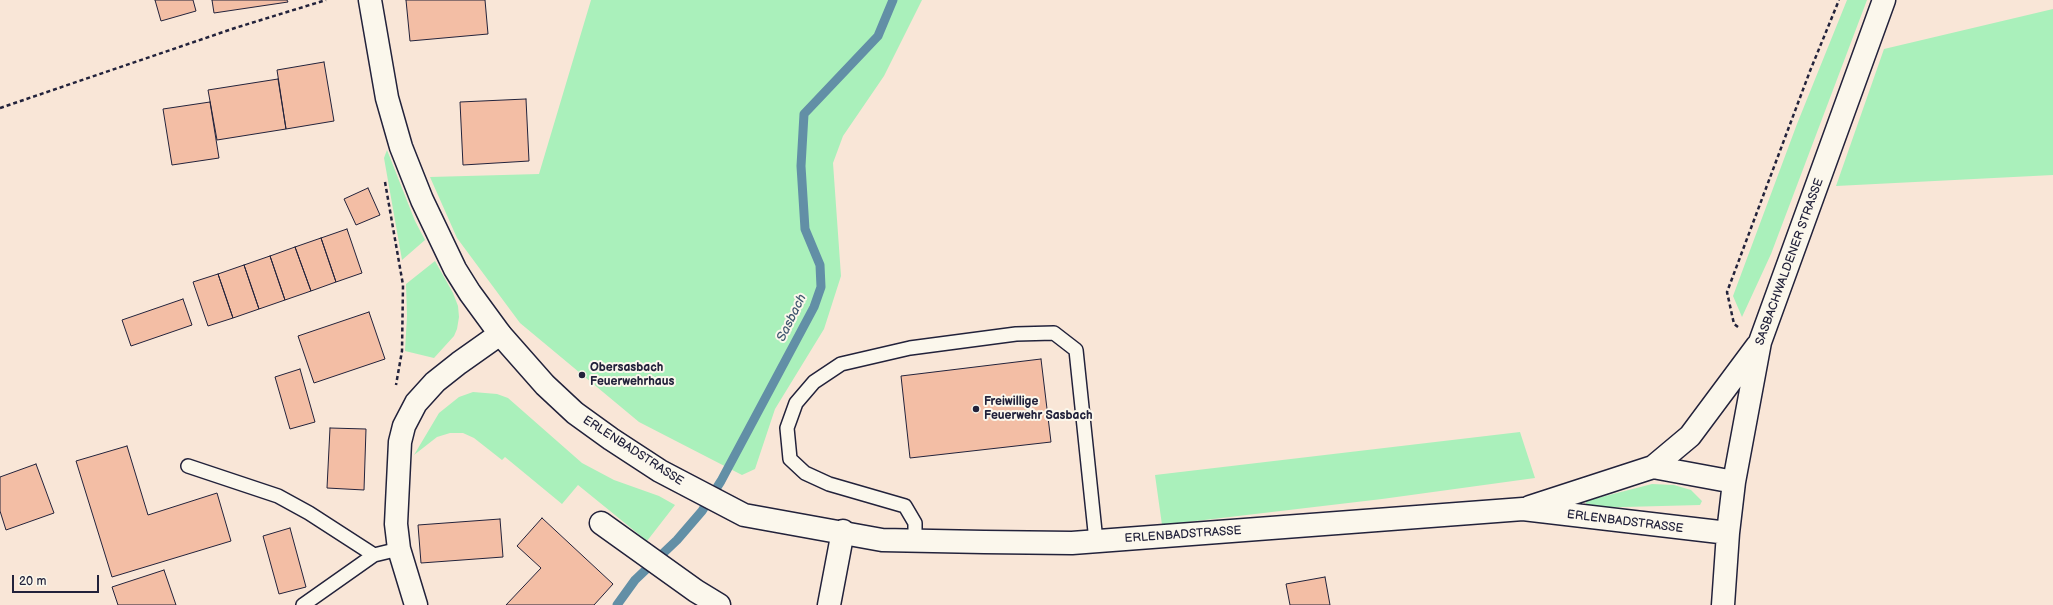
<!DOCTYPE html>
<style>
body{margin:0}
#map{position:relative;width:2053px;height:605px;overflow:hidden;background:#f9e6d7;font-family:"Balsamiq Sans",sans-serif}
canvas{display:block}
.scale{position:absolute;left:12px;top:575px;width:87px;height:18px;box-sizing:border-box;border:2px solid #22223b;border-top:0;padding-left:5px;font-size:12px;line-height:14px;white-space:nowrap;color:#22223b;-webkit-text-stroke:3px #fbf7ec;paint-order:stroke}
</style>
<div id="map">
<canvas width="2053" height="605"></canvas>
<div class="scale">20 m</div>
</div>
<script>
const ctx = document.querySelector('canvas').getContext('2d');
ctx.lineJoin = 'round';
function fill(path, color) {
  ctx.fillStyle = color;
  ctx.fill(path, 'evenodd');
}
function toPath(rows) {
  const path = new Path2D();
  for (const r of rows) {
    path.moveTo(r[0], r[1]);
    for (let i = 2; i < r.length; i += 2) path.lineTo(r[i], r[i + 1]);
  }
  return path;
}
function strokePath(path, color, width, dash) {
  ctx.strokeStyle = color;
  ctx.lineWidth = width;
  ctx.lineCap = dash ? 'butt' : 'round';
  ctx.setLineDash(dash || []);
  ctx.stroke(path);
}
function drawText(font, color, halo, rows, align = 'center') {
  ctx.font = font + ' "Balsamiq Sans",sans-serif';
  ctx.lineWidth = 4;
  ctx.setLineDash([]);
  ctx.textBaseline = 'middle';
  ctx.strokeStyle = halo;
  ctx.fillStyle = color;
  for (const [text, x, y, turn = 0] of rows) {
    ctx.save();
    ctx.translate(x, y);
    ctx.rotate((+turn || 0) * Math.PI / 180);
    ctx.textAlign = isNaN(turn) ? turn : align;
    if (halo) ctx.strokeText(text, 0, 0);
    ctx.fillText(text, 0, 0);
    ctx.restore();
  }
}
fill(toPath([
 [591,0,922,0,884,76,843,136,833,163,841,276,824,329,775,409,755,469,742,475,639,422,520,323,457,238,430,177,539,174],
 [1847,0,1867,0,1771,254,1742,317,1733,296,1797,124],
 [2053,9,2053,175,1836,186,1884,49],
 [387,150,415,221,425,240,402,260,384,158],
 [435,261,453,293,458,306,459,317,457,329,454,336,434,358,405,351,407,316,406,284],
 [473,392,497,394,508,398,582,463,614,480,659,496,675,505,647,541,578,485,562,504,505,457,502,460,474,438,463,433,450,433,437,437,414,455,439,413,459,397],
 [1520,432,1535,478,1382,499,1162,525,1155,475],
 [1652,484,1674,485,1691,490,1702,501,1700,505,1586,508,1586,501]
]), '#aaf0bb');
strokePath(toPath([
 [617,605,635,580,677,540,702,511,721,481,814,307,821,287,820,265,805,229,801,166,804,114,878,36,893,0]
]), '#628fa6', 9);
const building = toPath([
 [155,0,193,0,196,11,161,21,155,0],
 [212,0,287,0,288,2,214,13,212,0],
 [406,0,485,0,488,34,410,41,406,0],
 [324,62,334,121,286,129,277,70,324,62],
 [278,79,286,129,217,140,208,90,278,79],
 [526,99,529,161,463,165,460,102,526,99],
 [210,102,219,158,172,165,163,109,210,102],
 [368,188,380,215,356,225,344,199,368,188],
 [347,229,362,273,336,282,321,238,347,229],
 [321,238,336,282,311,291,295,247,321,238],
 [295,247,311,291,285,300,270,256,295,247],
 [270,256,285,300,259,309,244,265,270,256],
 [244,265,259,309,233,318,218,274,244,265],
 [218,274,233,318,208,326,193,282,218,274],
 [183,299,192,325,131,346,122,320,183,299],
 [369,312,385,359,314,383,298,336,369,312],
 [1041,359,1051,442,910,458,901,376,1041,359],
 [300,369,315,422,290,429,275,377,300,369],
 [330,428,366,429,364,490,327,488,330,428],
 [127,446,148,515,217,493,231,541,112,577,76,461,127,446],
 [36,464,54,513,6,530,0,511,0,477,36,464],
 [542,518,613,584,594,605,506,605,541,568,517,546,542,518],
 [500,519,503,557,421,563,418,525,500,519],
 [290,528,306,587,279,594,263,536,290,528],
 [164,570,176,605,118,605,112,587,164,570],
 [1325,577,1330,605,1290,605,1286,584,1325,577]
]);
fill(building, '#f3bea5');
strokePath(building, '#22223b', 1);
const service = toPath([
 [188,466,278,496,309,513,374,555,399,549],
 [915,541,915,523,905,506,829,484,805,473,790,459,787,428,796,403,814,382,841,364,910,348,1016,334,1054,333,1076,350,1096,541],
 [303,605,374,555]
]);
const minor = toPath([
 [601,523,696,591,719,605],
 [416,605,399,549,396,524,400,442,404,426,416,403,435,382,459,363,500,334],
 [829,605,843,531]
]);
const tertiary = toPath([
 [370,0,387,98,401,147,422,200,455,269,470,293,500,334,545,385,575,413,611,439,660,471,744,515,882,540,984,542,1072,543,1523,509,1728,533],
 [1653,467,1734,482],
 [1530,507,1653,467,1690,436,1757,346],
 [1723,605,1728,533,1734,482,1760,342,1884,0]
]);
strokePath(service, '#22223b', 16);
strokePath(minor, '#22223b', 25);
strokePath(tertiary, '#22223b', 25);
strokePath(toPath([
 [0,108,235,28,326,0],
 [385,182,403,285,402,351,396,385],
 [1738,327,1734,324,1727,292,1810,71,1839,0]
]), '#22223b', 2.5, [4, 3]);
strokePath(service, '#fbf7ec', 13);
strokePath(minor, '#fbf7ec', 22);
strokePath(tertiary, '#fbf7ec', 22);
for (const [x, y, r, color] of [
 [582,375,4,"#22223b"],
 [976,409,4,"#22223b"]
]) {
  const dot = new Path2D();
  dot.arc(x, y, r, 0, 2 * Math.PI);
  ctx.fillStyle = color;
  ctx.fill(dot);
  strokePath(dot, '#fbf7ec', 1.5);
}
drawText('12px', '#22223b', '#fbf7ec', [
 ["SASBACHWALDENER STRASSE",1790,262,-70],
 ["ERLENBADSTRASSE",633,451,33],
 ["ERLENBADSTRASSE",1625,522,7],
 ["ERLENBADSTRASSE",1183,535,-4]
]);
drawText('bold 12px', '#22223b', '#fbf7ec', [
 ["Obersasbach",590,368],
 ["Feuerwehrhaus",590,382],
 ["Freiwillige",984,402],
 ["Feuerwehr Sasbach",984,416]
], 'left');
drawText('italic 13px', '#425871', '#fbf7ec', [
 ["Sasbach",792,318,-64]
]);
</script>
